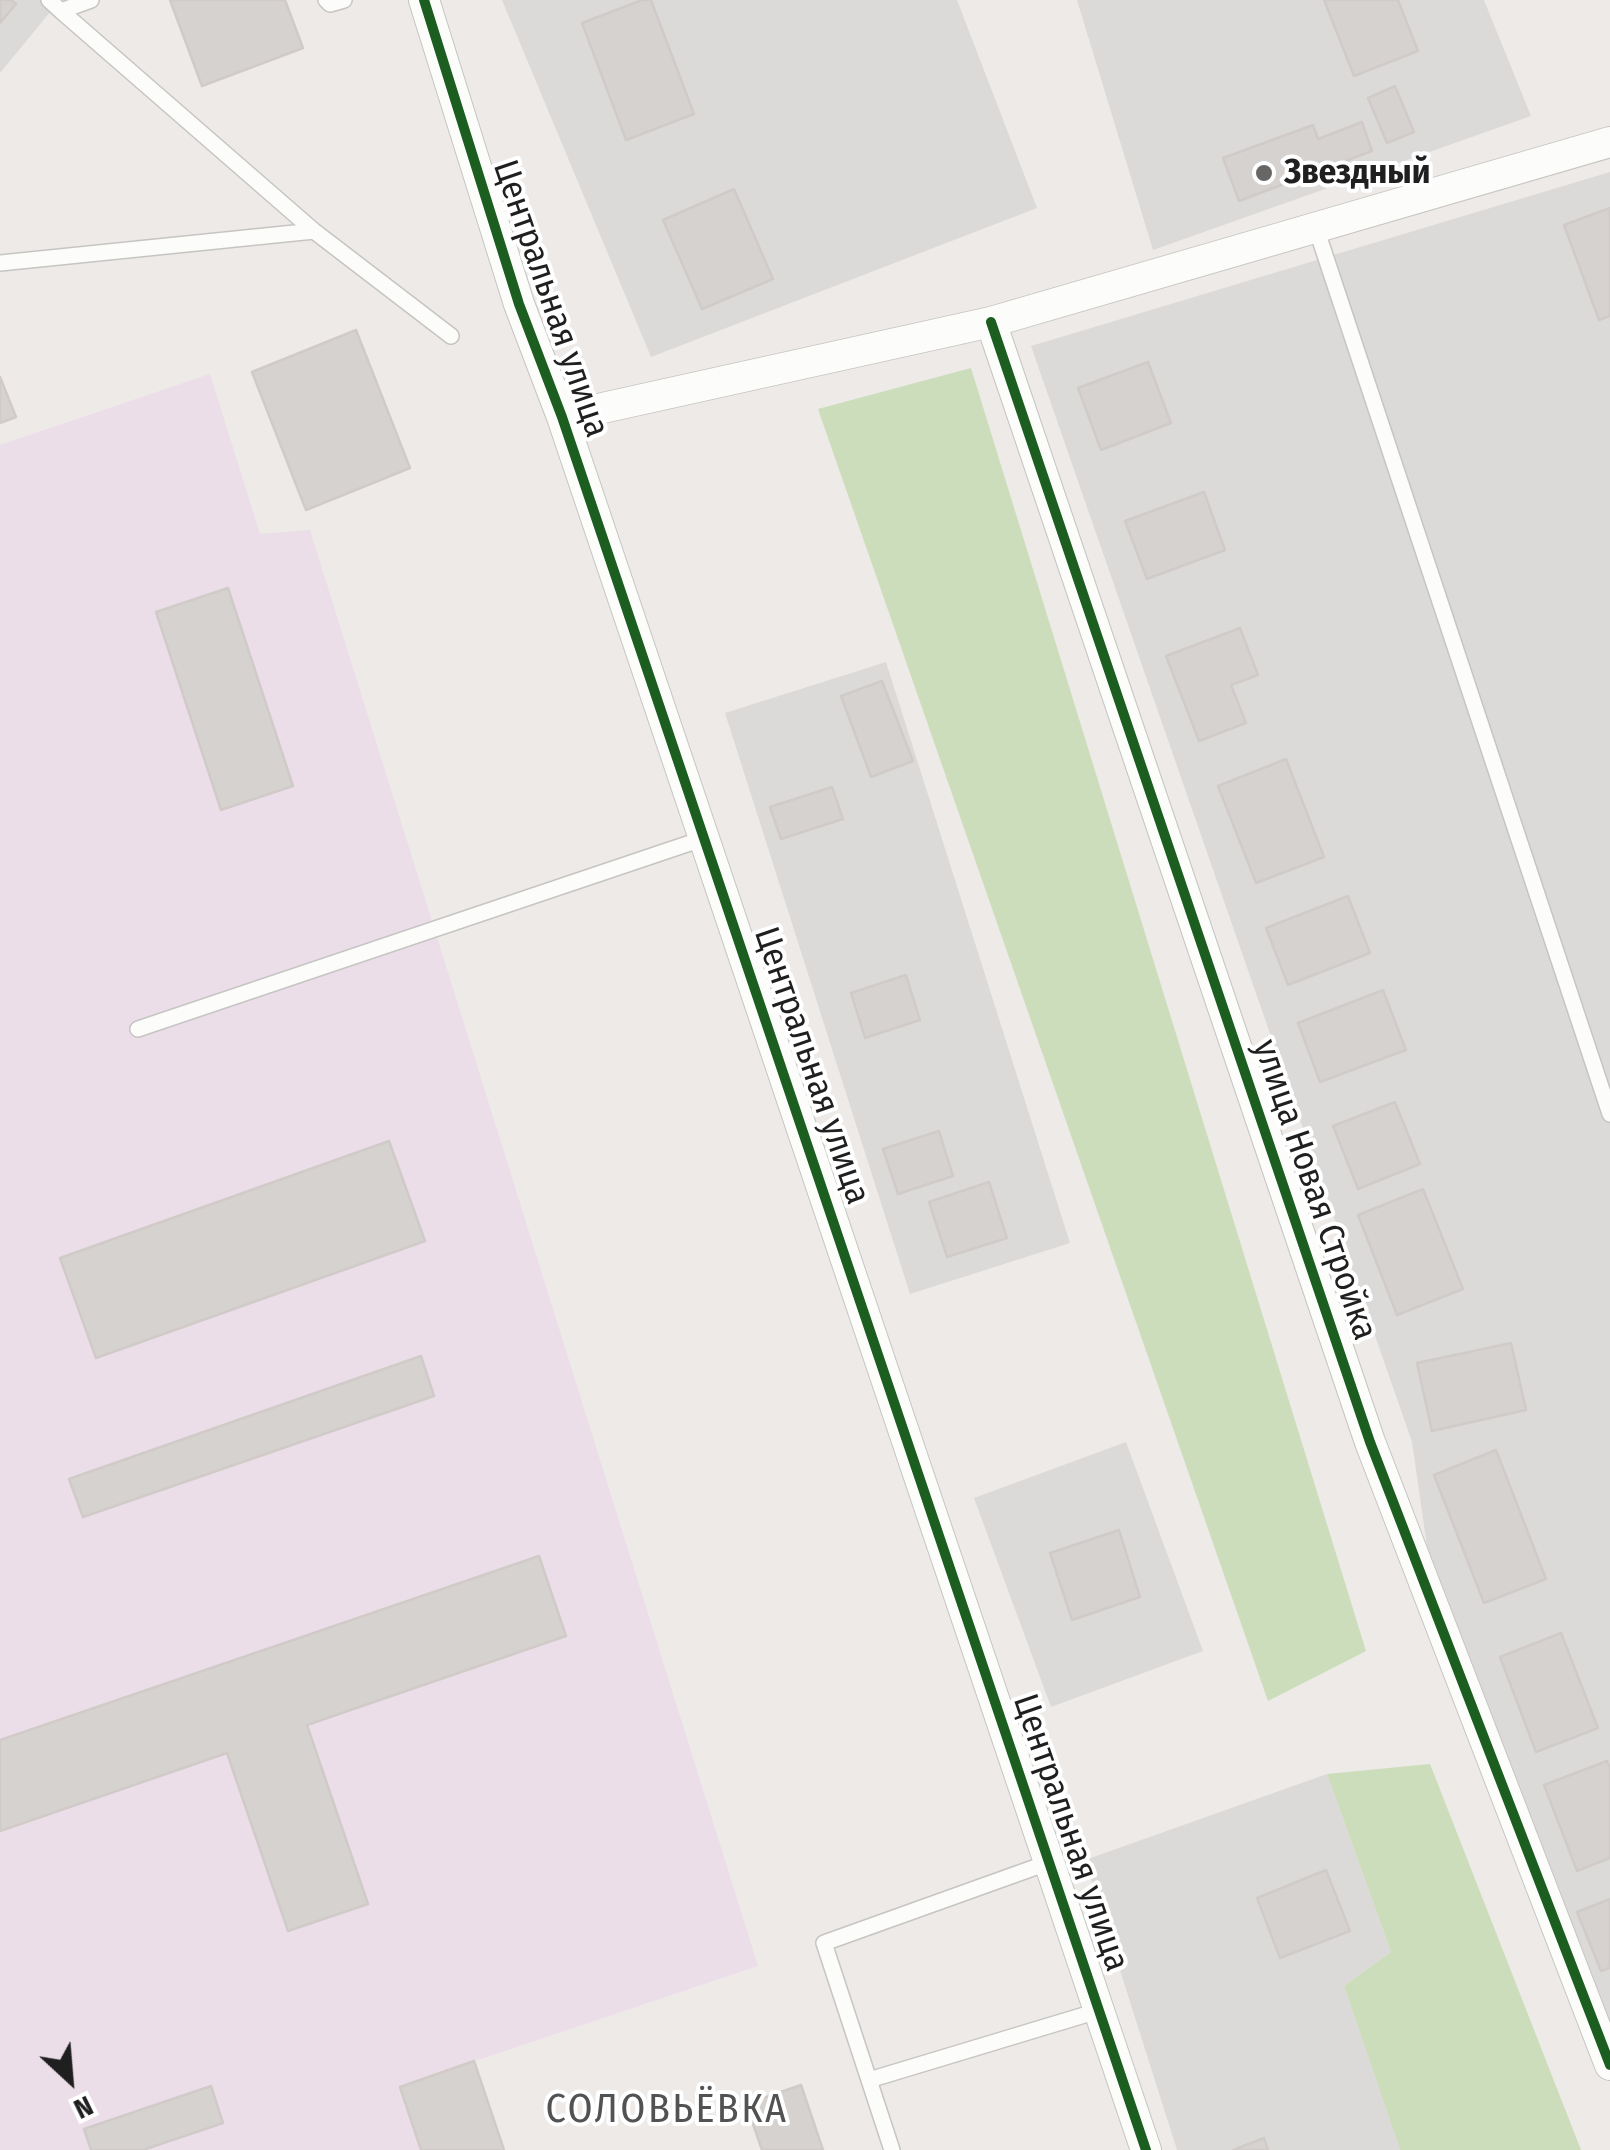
<!DOCTYPE html>
<meta charset="utf-8">
<style>
body{margin:0}
#map{position:relative;width:1610px;height:2150px;overflow:hidden;background:#edeae7;font-family:"Fira Sans Condensed",sans-serif}
canvas{display:block}
.north{position:absolute;left:20px;top:2030px;width:100px;height:100px;-webkit-text-stroke:8px #fff;paint-order:stroke;rotate:154deg;font-size:28px;font-weight:700;line-height:40px;text-align:center;color:#1f1f1f}
.north::after{content:'';display:block;margin:auto;width:35px;height:45px;background:#1f1f1f;clip-path:polygon(50% 0,100% 100%,50% 72%,0 100%)}
</style>
<div id="map">
<canvas width="1610" height="2150"></canvas>
<div class="north">N</div>
</div>
<script>
const ctx = document.querySelector('canvas').getContext('2d');
ctx.lineJoin = 'round';
function fill(path, color) {
  ctx.fillStyle = color;
  ctx.fill(path, 'evenodd');
}
function toPath(rows) {
  const path = new Path2D();
  for (const r of rows) {
    path.moveTo(r[0], r[1]);
    for (let i = 2; i < r.length; i += 2) path.lineTo(r[i], r[i + 1]);
  }
  return path;
}
function strokePath(path, color, width, dash) {
  ctx.strokeStyle = color;
  ctx.lineWidth = width;
  ctx.lineCap = dash ? 'butt' : 'round';
  ctx.setLineDash(dash || []);
  ctx.stroke(path);
}
function drawText(font, color, halo, rows, align = 'center') {
  ctx.font = font + ' "Fira Sans Condensed",sans-serif';
  ctx.lineWidth = 8;
  ctx.setLineDash([]);
  ctx.textBaseline = 'middle';
  ctx.strokeStyle = halo;
  ctx.fillStyle = color;
  for (const [text, x, y, turn = 0] of rows) {
    ctx.save();
    ctx.translate(x, y);
    ctx.rotate((+turn || 0) * Math.PI / 180);
    ctx.textAlign = isNaN(turn) ? turn : align;
    if (halo) ctx.strokeText(text, 0, 0);
    ctx.fillText(text, 0, 0);
    ctx.restore();
  }
}
fill(toPath([
 [0,0,60,0,0,73],
 [502,0,957,0,1037,208,651,357],
 [1077,0,1484,0,1531,116,1153,250],
 [1610,172,1610,2052,1432,1581,1412,1442,1031,346],
 [886,662,1070,1243,910,1294,725,713],
 [1126,1442,1203,1651,1051,1707,974,1498],
 [1327,1774,1391,1952,1344,1986,1400,2150,1177,2150,1085,1860]
]), '#dcdad9');
fill(toPath([
 [210,374,260,534,310,530,758,1966,400,2086,421,2150,0,2150,0,445]
]), '#ebdee8');
fill(toPath([
 [971,368,1366,1651,1268,1701,818,409],
 [1430,1764,1581,2150,1400,2150,1344,1986,1391,1952,1327,1774]
]), '#cbddba');
const building = toPath([
 [0,0,11,0,16,4,0,23,0,0],
 [170,0,285,0,303,48,202,86,170,0],
 [642,0,651,0,694,114,626,140,582,23,642,0],
 [1324,0,1398,0,1418,51,1354,76,1324,0],
 [1395,86,1414,132,1387,143,1368,98,1395,86],
 [1362,122,1372,151,1239,201,1223,158,1313,125,1318,139,1362,122],
 [734,189,773,279,702,309,663,220,734,189],
 [1610,208,1610,316,1599,320,1564,225,1610,208],
 [356,330,410,468,306,510,252,372,356,330],
 [1148,362,1171,423,1101,450,1078,388,1148,362],
 [0,377,16,417,0,423,0,377],
 [1204,492,1225,550,1147,579,1125,521,1204,492],
 [228,588,293,786,221,810,156,612,228,588],
 [1240,628,1258,675,1231,685,1246,723,1199,741,1166,656,1240,628],
 [882,681,913,761,871,777,841,696,882,681],
 [1286,759,1324,857,1256,883,1218,786,1286,759],
 [832,787,843,819,781,839,770,807,832,787],
 [1348,896,1370,953,1288,985,1266,928,1348,896],
 [906,975,920,1020,865,1038,851,993,906,975],
 [1383,990,1406,1050,1320,1082,1298,1023,1383,990],
 [1395,1102,1420,1164,1358,1189,1333,1126,1395,1102],
 [939,1131,953,1176,898,1194,883,1149,939,1131],
 [389,1141,425,1241,96,1358,60,1258,389,1141],
 [989,1182,1007,1238,947,1257,929,1202,989,1182],
 [1423,1189,1463,1289,1397,1315,1358,1215,1423,1189],
 [1511,1343,1526,1410,1432,1431,1417,1363,1511,1343],
 [421,1356,434,1396,83,1517,69,1479,421,1356],
 [1496,1450,1546,1579,1484,1603,1434,1475,1496,1450],
 [1119,1530,1140,1597,1072,1620,1050,1553,1119,1530],
 [539,1556,566,1636,307,1725,368,1904,288,1931,227,1753,0,1831,0,1740,539,1556],
 [1561,1633,1598,1728,1536,1752,1500,1657,1561,1633],
 [1607,1761,1610,1768,1610,1858,1577,1871,1544,1785,1607,1761],
 [1326,1870,1350,1931,1280,1958,1257,1898,1326,1870],
 [1610,1899,1610,1968,1601,1971,1577,1912,1610,1899],
 [474,2061,504,2150,421,2150,400,2087,474,2061],
 [801,2085,823,2150,762,2150,746,2104,801,2085],
 [211,2086,223,2123,143,2150,91,2150,84,2129,211,2086],
 [1264,2138,1268,2150,1233,2150,1264,2138]
]);
fill(building, '#d6d2d0');
strokePath(building, '#d0cbc8', 2.5);
const lane = toPath([
 [49,0,61,11,91,0],
 [326,0,330,4,344,0],
 [61,11,314,231,451,336],
 [1316,228,1610,1114],
 [0,263,314,231],
 [138,1029,705,838],
 [869,2080,1101,2010],
 [892,2150,824,1943,1050,1862]
]);
const street = toPath([
 [424,0,519,304,562,417,1146,2150],
 [991,322,1370,1442,1610,2065],
 [562,417,991,322,1610,142]
]);
strokePath(lane, '#c6c5c3', 18);
strokePath(street, '#c6c5c3', 32);
strokePath(lane, '#fcfcfb', 15);
strokePath(street, '#fcfcfb', 30);
strokePath(toPath([
 [424,0,519,304,562,417,1146,2150],
 [991,322,1370,1442,1610,2065]
]), '#1b5e20', 10);
for (const [x, y, r, color] of [
 [1264,173,10,"#676665"]
]) {
  const dot = new Path2D();
  dot.arc(x, y, r, 0, 2 * Math.PI);
  ctx.fillStyle = color;
  ctx.fill(dot);
  strokePath(dot, '#fff', 4);
}
drawText('bold 35px', '#1f1f1f', '#fff', [
 ["Звездный",1284,173]
], 'left');
drawText('35px', '#1f1f1f', '#fff', [
 ["Центральная улица",550,299,71],
 ["Центральная улица",811,1066,71],
 ["улица Новая Стройка",1314,1190,71],
 ["Центральная улица",1070,1833,71]
]);
ctx.letterSpacing = '2.5px';
drawText('40px', '#525252', '#fff', [
 ["СОЛОВЬЁВКА",667,2111]
]);
ctx.letterSpacing = '0px';
</script>
